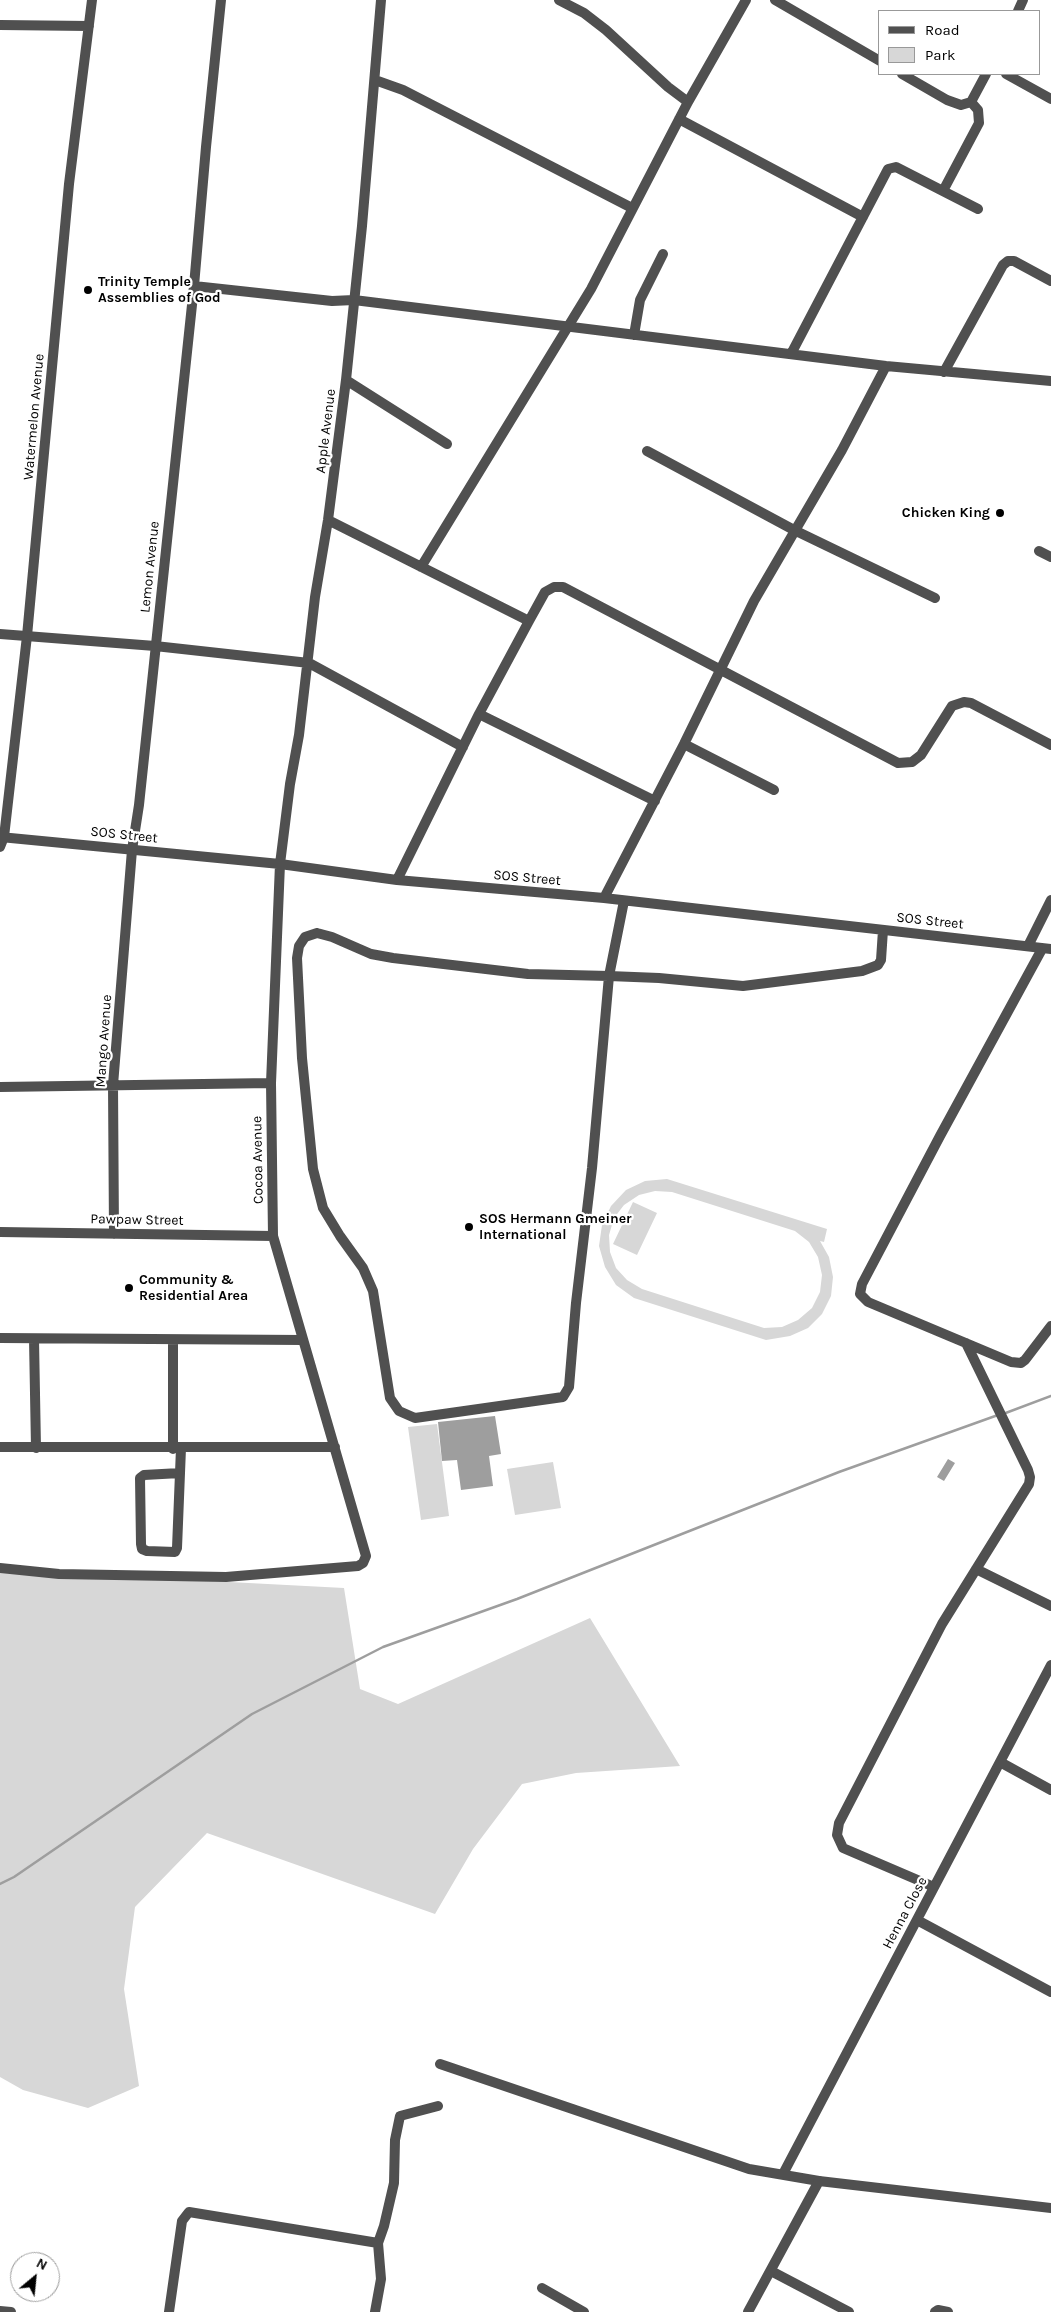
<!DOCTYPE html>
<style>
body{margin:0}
#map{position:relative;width:1051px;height:2312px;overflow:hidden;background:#fff;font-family:Karla,sans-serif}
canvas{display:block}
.legend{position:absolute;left:878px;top:10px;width:162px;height:65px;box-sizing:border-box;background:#fff;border:1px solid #999;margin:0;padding:6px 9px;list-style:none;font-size:15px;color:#000}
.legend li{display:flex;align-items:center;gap:10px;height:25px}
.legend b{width:25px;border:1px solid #999}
.north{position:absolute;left:10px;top:2252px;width:50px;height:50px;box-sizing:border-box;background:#fff;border:1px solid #999;border-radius:50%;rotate:28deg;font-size:14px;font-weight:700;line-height:20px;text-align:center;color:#000}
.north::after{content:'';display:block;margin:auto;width:18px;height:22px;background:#000;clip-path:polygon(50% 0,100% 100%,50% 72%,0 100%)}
</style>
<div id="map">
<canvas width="1051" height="2312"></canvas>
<ul class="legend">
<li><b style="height:6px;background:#505050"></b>Road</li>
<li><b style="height:14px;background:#d7d7d7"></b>Park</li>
</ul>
<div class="north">N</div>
</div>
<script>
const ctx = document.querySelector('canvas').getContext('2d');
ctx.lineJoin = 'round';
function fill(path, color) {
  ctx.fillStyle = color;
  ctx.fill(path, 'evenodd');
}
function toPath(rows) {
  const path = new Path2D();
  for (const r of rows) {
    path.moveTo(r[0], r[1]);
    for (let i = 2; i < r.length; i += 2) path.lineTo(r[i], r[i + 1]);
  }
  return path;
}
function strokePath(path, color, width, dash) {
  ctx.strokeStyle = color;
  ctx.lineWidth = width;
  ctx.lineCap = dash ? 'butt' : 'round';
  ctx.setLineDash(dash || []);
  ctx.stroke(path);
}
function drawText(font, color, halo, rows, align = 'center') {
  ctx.font = font + ' Karla,sans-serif';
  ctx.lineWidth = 4.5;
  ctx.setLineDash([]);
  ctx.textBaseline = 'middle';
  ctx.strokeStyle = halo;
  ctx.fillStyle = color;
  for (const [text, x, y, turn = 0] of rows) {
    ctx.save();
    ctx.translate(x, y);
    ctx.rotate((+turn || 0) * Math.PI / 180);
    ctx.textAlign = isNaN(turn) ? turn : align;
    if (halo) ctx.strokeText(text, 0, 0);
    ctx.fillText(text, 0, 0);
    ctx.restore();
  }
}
fill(toPath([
 [667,1179,827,1229,824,1242,820,1241,829,1257,833,1277,831,1296,822,1314,808,1328,790,1336,766,1340,634,1298,616,1285,605,1267,599,1246,602,1225,611,1206,626,1190,645,1181],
 [655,1191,672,1192,795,1231,809,1242,818,1257,822,1275,820,1292,812,1308,798,1320,782,1327,764,1328,642,1289,627,1280,616,1268,610,1252,609,1235,614,1218,624,1205,639,1195],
 [633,1202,657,1213,637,1255,613,1244],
 [437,1424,449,1516,421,1520,408,1427],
 [553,1462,561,1508,515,1515,507,1469],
 [0,1570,344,1588,360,1689,398,1704,590,1618,680,1766,576,1773,522,1784,473,1849,435,1914,207,1833,135,1907,124,1989,139,2086,88,2108,23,2090,0,2077]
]), '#d7d7d7');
fill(toPath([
 [495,1416,501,1454,489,1456,493,1486,461,1490,457,1460,442,1461,438,1422],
 [948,1459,955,1463,944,1481,937,1477]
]), '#9e9e9e');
strokePath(toPath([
 [1003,1414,1051,1396],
 [0,1884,14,1877,252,1714,383,1647,517,1599,839,1472,998,1415]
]), '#9e9e9e', 2.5);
strokePath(toPath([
 [559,0,584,13,606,30,668,87,688,102],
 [775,0,880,61],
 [1018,11,1023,0],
 [0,25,89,26],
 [902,74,947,100,961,105,971,102,986,74],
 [1006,74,1051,99],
 [375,80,403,90,632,208],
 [679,119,863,217],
 [944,189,979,123,978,110,971,102],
 [194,286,332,301,354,300,886,366,1051,381],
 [634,335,640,300,663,254],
 [791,354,888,169,896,167,978,209],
 [944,372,1003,265,1008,261,1014,261,1051,281],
 [346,380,447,444],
 [647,451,794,530,935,598],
 [328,520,529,621],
 [1039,551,1051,557],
 [421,567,591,289,688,102,746,0],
 [0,634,155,646,309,663,463,747],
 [479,714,655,801],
 [684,744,774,790],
 [0,837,280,864,397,880,604,898,1051,949],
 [0,847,4,837,27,636,69,184,92,0],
 [397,880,479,714,529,621,545,592,554,587,563,587,898,763,912,762,921,755,952,706,964,702,971,703,1051,745],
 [604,898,684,744,754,601,842,450,886,366],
 [624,901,609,976,659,978,743,986,862,971,878,965,881,960,883,930],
 [317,933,332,937,371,954,393,958,528,974,609,976,592,1168,576,1303,569,1387,563,1397,415,1418,399,1411,390,1398,373,1291,363,1268,340,1236,323,1208,313,1169,302,1058,297,958,299,946,305,937,317,933],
 [1028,946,1051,900],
 [1042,949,940,1136,862,1284,860,1294,868,1302,1011,1362,1021,1363,1025,1360,1051,1326],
 [0,1087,271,1083],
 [0,1232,273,1236],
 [114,1234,113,1085,132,850,139,805,194,286,206,147,221,0],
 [0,1338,303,1340],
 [34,1339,36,1448],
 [0,1447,335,1447],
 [173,1449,173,1341],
 [180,1473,144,1475,140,1478,141,1544,142,1549,147,1551,175,1552,177,1548,181,1448],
 [0,1568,59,1574,226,1577,358,1566,363,1563,366,1556,273,1236,271,1083,280,864,290,784,299,735,315,597,328,520,346,380,362,226,381,0],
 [976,1569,1051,1606],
 [1000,1762,1051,1790],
 [934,1887,843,1848,837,1835,839,1823,942,1624,1029,1484,1030,1477,1028,1470,966,1343],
 [917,1920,1051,1992],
 [440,2064,749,2169,819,2181],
 [783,2174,1051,1665],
 [771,2271,849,2312],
 [542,2288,584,2312],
 [0,2311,11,2312],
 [169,2312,182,2221,189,2212,378,2243],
 [375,2312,381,2279,378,2243,384,2226,394,2183,395,2140,400,2116,438,2106],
 [935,2312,938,2310,948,2312]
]), '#505050', 10);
strokePath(toPath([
 [748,2312,819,2181,1051,2208]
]), '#505050', 10);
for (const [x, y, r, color] of [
 [88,290,5,"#000"],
 [1000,513,5,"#000"],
 [469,1227,5,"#000"],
 [129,1288,5,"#000"]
]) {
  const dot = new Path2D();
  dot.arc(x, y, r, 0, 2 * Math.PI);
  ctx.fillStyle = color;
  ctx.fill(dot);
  strokePath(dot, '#fff', 2);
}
drawText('bold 14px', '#000', '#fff', [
 ["Trinity Temple",98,282],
 ["Assemblies of God",98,298],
 ["Chicken King",990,513,"right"],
 ["SOS Hermann Gmeiner",479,1219],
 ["International",479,1235],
 ["Community &",139,1280],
 ["Residential Area",139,1296]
], 'left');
drawText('14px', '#000', '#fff', [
 ["Watermelon Avenue",34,417,-85],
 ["Apple Avenue",326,431,-83],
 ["Lemon Avenue",150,567,-84],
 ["SOS Street",124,835,6],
 ["SOS Street",527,878,5],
 ["SOS Street",930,921,6],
 ["Mango Avenue",104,1041,-86],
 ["Cocoa Avenue",258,1160,-91],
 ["Pawpaw Street",137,1220,1],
 ["Henna Close",905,1913,-62]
]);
</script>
